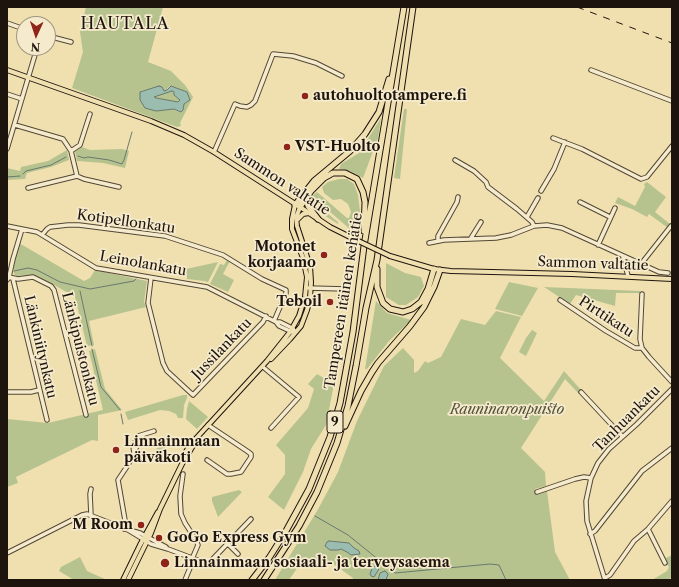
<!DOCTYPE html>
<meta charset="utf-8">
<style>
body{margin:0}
#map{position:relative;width:679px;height:587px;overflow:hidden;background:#f0e0b0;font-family:"Libre Caslon Text",serif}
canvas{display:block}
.frame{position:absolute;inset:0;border:8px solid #1e140e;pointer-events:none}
.north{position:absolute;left:16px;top:16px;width:40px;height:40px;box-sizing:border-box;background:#f5ebcc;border:1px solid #9f9580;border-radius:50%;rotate:183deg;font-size:11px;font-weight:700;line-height:16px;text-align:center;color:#1e140e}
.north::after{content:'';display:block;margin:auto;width:14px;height:18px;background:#8f2418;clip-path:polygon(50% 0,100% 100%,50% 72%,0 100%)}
</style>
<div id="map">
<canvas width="679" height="587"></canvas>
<div class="frame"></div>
<div class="north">N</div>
</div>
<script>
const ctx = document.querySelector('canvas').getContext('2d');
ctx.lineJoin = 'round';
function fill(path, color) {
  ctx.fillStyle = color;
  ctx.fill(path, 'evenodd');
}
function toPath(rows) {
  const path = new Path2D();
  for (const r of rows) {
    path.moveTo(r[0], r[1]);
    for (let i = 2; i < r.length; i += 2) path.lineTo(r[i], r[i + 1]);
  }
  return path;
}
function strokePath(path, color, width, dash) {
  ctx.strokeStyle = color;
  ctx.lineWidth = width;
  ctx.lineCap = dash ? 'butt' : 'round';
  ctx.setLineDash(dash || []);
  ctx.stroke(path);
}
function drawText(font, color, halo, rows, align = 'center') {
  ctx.font = font + ' "Libre Caslon Text",serif';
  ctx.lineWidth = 3.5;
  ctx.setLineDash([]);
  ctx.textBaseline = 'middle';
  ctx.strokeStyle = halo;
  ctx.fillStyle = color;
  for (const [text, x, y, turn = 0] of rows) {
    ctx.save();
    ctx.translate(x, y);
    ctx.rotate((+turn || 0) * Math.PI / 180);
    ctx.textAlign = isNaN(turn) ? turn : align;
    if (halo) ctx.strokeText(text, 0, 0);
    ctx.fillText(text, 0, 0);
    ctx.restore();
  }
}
fill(toPath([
 [86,7,163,7,148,62,171,71,185,85,193,97,180,123,181,126,177,127,72,88,83,52,80,32],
 [170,86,187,92,188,102,184,104,183,110,180,112,174,109,156,111,141,91,162,87,163,91,165,91],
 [172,91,174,92,174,95,180,100,178,102,156,98,154,97],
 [404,109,407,109,400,179,394,178],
 [381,118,378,138,363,178,350,171,339,169,341,164,359,153],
 [82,147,90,150,122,149,129,151,125,168,103,163,77,161,75,152],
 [67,150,69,160,51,167,27,173,25,179,7,180,7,168,20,171,21,167,48,161],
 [339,179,347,179,354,184,358,195,360,211,355,230,352,231,312,196,317,192,347,218,349,218,351,212,348,204,341,199,333,200,324,193,322,187,328,182],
 [647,182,666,197,655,212,670,224,668,228,649,214,647,217,632,209,615,203,618,197,635,206,645,187,644,184],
 [313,208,322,209,338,222,338,224],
 [19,243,84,281,90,278,95,270,147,281,144,302,146,307,89,321,94,345,87,346,75,297,56,286,33,275,17,276,14,274,13,266],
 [227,260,230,261,223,274,234,280,228,292,210,284,220,264,224,265],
 [218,262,208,282,204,281,187,279,186,269],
 [386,263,405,273,421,277,424,286,418,297,406,305,399,305,386,297],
 [509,282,538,288,522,316,495,309],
 [544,287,640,291,640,293,616,293,615,306,576,295,570,304],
 [376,301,387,313,411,320,389,341,367,369,365,369],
 [496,311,521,317,500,358,544,401,564,371,582,391,579,394,565,379,521,448,545,472,546,486,535,489,537,494,547,491,555,552,570,580,352,580,353,578,332,563,312,567,302,561,289,580,275,580,317,511,338,472,357,421,384,366,403,348,414,360,414,373,418,371,425,361,428,363,441,357,461,319,485,325],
 [532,330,537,333,526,356,519,352,526,338],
 [95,349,105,389,122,410,98,415,98,441,92,440,16,477,18,483,7,487,7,419,48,423,103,410,89,351],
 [317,374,334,384,326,425,311,449,303,472,284,510,268,497,285,474,285,455,276,445,308,408,314,389,308,384],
 [183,395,187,395,187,398,184,405,183,418,178,418,176,414,169,411,160,410,128,420,125,412],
 [189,401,208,417,197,429,186,419,187,409],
 [161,440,167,442,167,444,159,459,153,456],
 [239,490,242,492,218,517,212,501,212,497],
 [672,555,672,577,668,580,652,580,667,571,669,567,664,559],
 [80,557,87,571,107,580,74,580,59,571,61,567]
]), '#b6c38e');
const water = toPath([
 [159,86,162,87,164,91,167,90,171,86,187,92,190,100,184,104,183,110,181,112,174,109,156,111,145,108,140,100,140,92,159,86],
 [172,91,174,92,174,95,180,100,178,102,156,98,154,97,172,91],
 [329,541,349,543,354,548,359,551,360,554,351,555,347,552,341,549,338,550,330,550,325,546,327,542,329,541],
 [373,566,377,567,379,569,374,577,371,576,370,574,373,566],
 [385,571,388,574,386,580,378,580,380,573,385,571]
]);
fill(water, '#9bbdb0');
strokePath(water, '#69796f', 1);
strokePath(toPath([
 [78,156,84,158,88,157,109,160,122,164,124,160,132,132],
 [23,174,26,171,51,165,66,157],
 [7,177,20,176],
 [14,271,28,268,37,270,60,282,90,289,134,281,136,279],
 [80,291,92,346],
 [92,349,101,387,120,410],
 [121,414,123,424],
 [315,516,348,535,395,573,490,564,499,565,506,580]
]), '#69796f', 1);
const minor = toPath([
 [7,23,24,29],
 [48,36,71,42],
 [591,70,672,101],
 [7,94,22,99],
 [15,125,63,139,71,151,77,176,84,179,119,187],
 [553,138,582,149,641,179,647,177,672,146],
 [7,149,37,48],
 [71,151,80,145,90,114],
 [214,152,235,104,240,106,247,107,251,105,255,101,273,54,293,56,316,63,342,76],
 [455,160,474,171,486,182,488,187,517,209,532,222,534,226],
 [28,188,77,176],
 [541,191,554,169,565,142],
 [580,202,610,217],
 [527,217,538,198],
 [7,226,37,232,96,268,207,287,276,322,280,322,292,328,294,330],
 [42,235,47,229,50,227,68,225,79,225,165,236,223,255,262,279,286,290,286,293,274,321],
 [471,238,481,222],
 [438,241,438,236,457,202,458,197],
 [429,243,444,240,496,238,511,235,534,226,547,225,562,228,659,272,668,273],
 [598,245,615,208],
 [623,257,628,276],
 [641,264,671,226],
 [9,277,18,279,33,277,51,286,54,290,86,415],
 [151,278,148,303,163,363,167,371,193,395,263,322,266,316],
 [13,279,47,420],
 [7,280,9,277,13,259,22,229],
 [308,288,346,289],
 [642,294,640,339,642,348,649,357,672,382],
 [560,300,606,331,635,348,642,348],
 [276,322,279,326,292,332],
 [263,367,299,397,271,428],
 [7,392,31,392,39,390],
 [581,392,622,436],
 [134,452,143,435],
 [207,460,227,474,231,474,241,472,251,457,251,454,247,451,208,425],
 [183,474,180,496,181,514,185,523,196,540,198,545,192,559,192,563,185,580],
 [91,489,90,494,91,515],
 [537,492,575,479,584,477,591,478],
 [124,529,126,526,118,480,128,465,134,453,133,446,138,436,154,431],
 [648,529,665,563],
 [129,530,140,533,166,547],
 [590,534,595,531,642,471,672,448],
 [228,544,238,554],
 [7,553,82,515,87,514,128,530,151,544,168,549,208,564,251,519],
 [605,578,610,575,634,541,648,529,672,501],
 [605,580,587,521,586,501,591,478,598,463,609,449,637,424,672,389]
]);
const major = toPath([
 [7,70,151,121,184,135,214,152,300,207,330,227,352,238],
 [297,220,303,214,309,213],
 [390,256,434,269,451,271,572,274,672,279],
 [271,359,290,339,301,326,307,310,310,298,311,282,310,266,297,226,296,218,300,207],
 [182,464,184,455,190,445,267,361,290,332,299,316,305,297,307,277,303,258,292,229,292,219,295,205],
 [123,580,140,545,158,512],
 [128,580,151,533,160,509,182,464,197,439]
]);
const highway = toPath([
 [306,198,308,206,318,219],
 [295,205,314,181,350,151,365,134,379,112,389,79],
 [300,207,311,191,324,178,333,173,345,173,357,179,363,192,365,202,364,231],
 [377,269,377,287,383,303,390,309,403,312,412,309,421,302,428,289,434,269],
 [345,426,361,391,372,372,378,363,410,326,424,307,434,287,440,270],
 [252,580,269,558,286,531,309,489,330,437,340,403,353,332,364,246,404,7],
 [264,580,299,526,317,492,337,443,348,406,356,366,366,308,377,260,413,7]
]);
strokePath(minor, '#524736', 5.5);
strokePath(major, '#1e140e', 6);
strokePath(highway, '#1e140e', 7);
strokePath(minor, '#f5ebcc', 3.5);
strokePath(major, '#f0e0b0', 4);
strokePath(highway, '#f0e0b0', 5);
strokePath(toPath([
 [577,7,672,43]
]), '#1e140e', 1, [7, 7]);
const majorBridge = toPath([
 [352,238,390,256]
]);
strokePath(majorBridge, '#1e140e', 6, []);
strokePath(majorBridge, '#f0e0b0', 4);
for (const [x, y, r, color] of [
 [305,96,4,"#8f2418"],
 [287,147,4,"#8f2418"],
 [324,255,4,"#8f2418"],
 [330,302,4,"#8f2418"],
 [116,450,4,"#8f2418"],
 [141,525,4,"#8f2418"],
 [159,538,4,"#8f2418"],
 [165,563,5,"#8f2418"]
]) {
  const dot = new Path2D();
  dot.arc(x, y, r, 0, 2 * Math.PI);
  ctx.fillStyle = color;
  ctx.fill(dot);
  strokePath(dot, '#f5ebcc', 1.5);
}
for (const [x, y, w] of [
 [335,422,16]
]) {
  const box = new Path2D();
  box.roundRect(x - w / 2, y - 11, w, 22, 3);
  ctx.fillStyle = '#f5ebcc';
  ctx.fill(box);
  strokePath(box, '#1e140e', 1);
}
drawText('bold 13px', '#1e140e', null, [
 ["9",335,422]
]);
drawText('bold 14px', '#1e140e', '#f5ebcc', [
 ["autohuoltotampere.fi",313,96],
 ["VST-Huolto",295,147],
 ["Motonet",316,247,"right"],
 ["korjaamo",316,263,"right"],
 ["Teboil",322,302,"right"],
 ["Linnainmaan",124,442],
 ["päiväkoti",124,458],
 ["M Room",133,525,"right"],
 ["GoGo Express Gym",167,538],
 ["Linnainmaan sosiaali- ja terveysasema",174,563]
], 'left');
drawText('14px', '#1e140e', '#f5ebcc', [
 ["Sammon valtatie",282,182,33],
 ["Kotipellonkatu",126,222,8],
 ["Leinolankatu",143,264,10],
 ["Sammon valtatie",593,264,2],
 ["Tampereen itäinen kehätie",344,301,-81],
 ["Pirttikatu",606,317,33],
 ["Länkiniitynkatu",40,347,77],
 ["Länkipuistonkatu",80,349,76],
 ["Jussilankatu",222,349,-46],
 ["Tanhuankatu",627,419,-45]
]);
drawText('italic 14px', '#53513b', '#f5ebcc', [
 ["Rauninaronpuisto",507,410]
]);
ctx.letterSpacing = '1px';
drawText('16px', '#1e140e', '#f5ebcc', [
 ["HAUTALA",125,24]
]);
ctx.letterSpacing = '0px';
</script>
